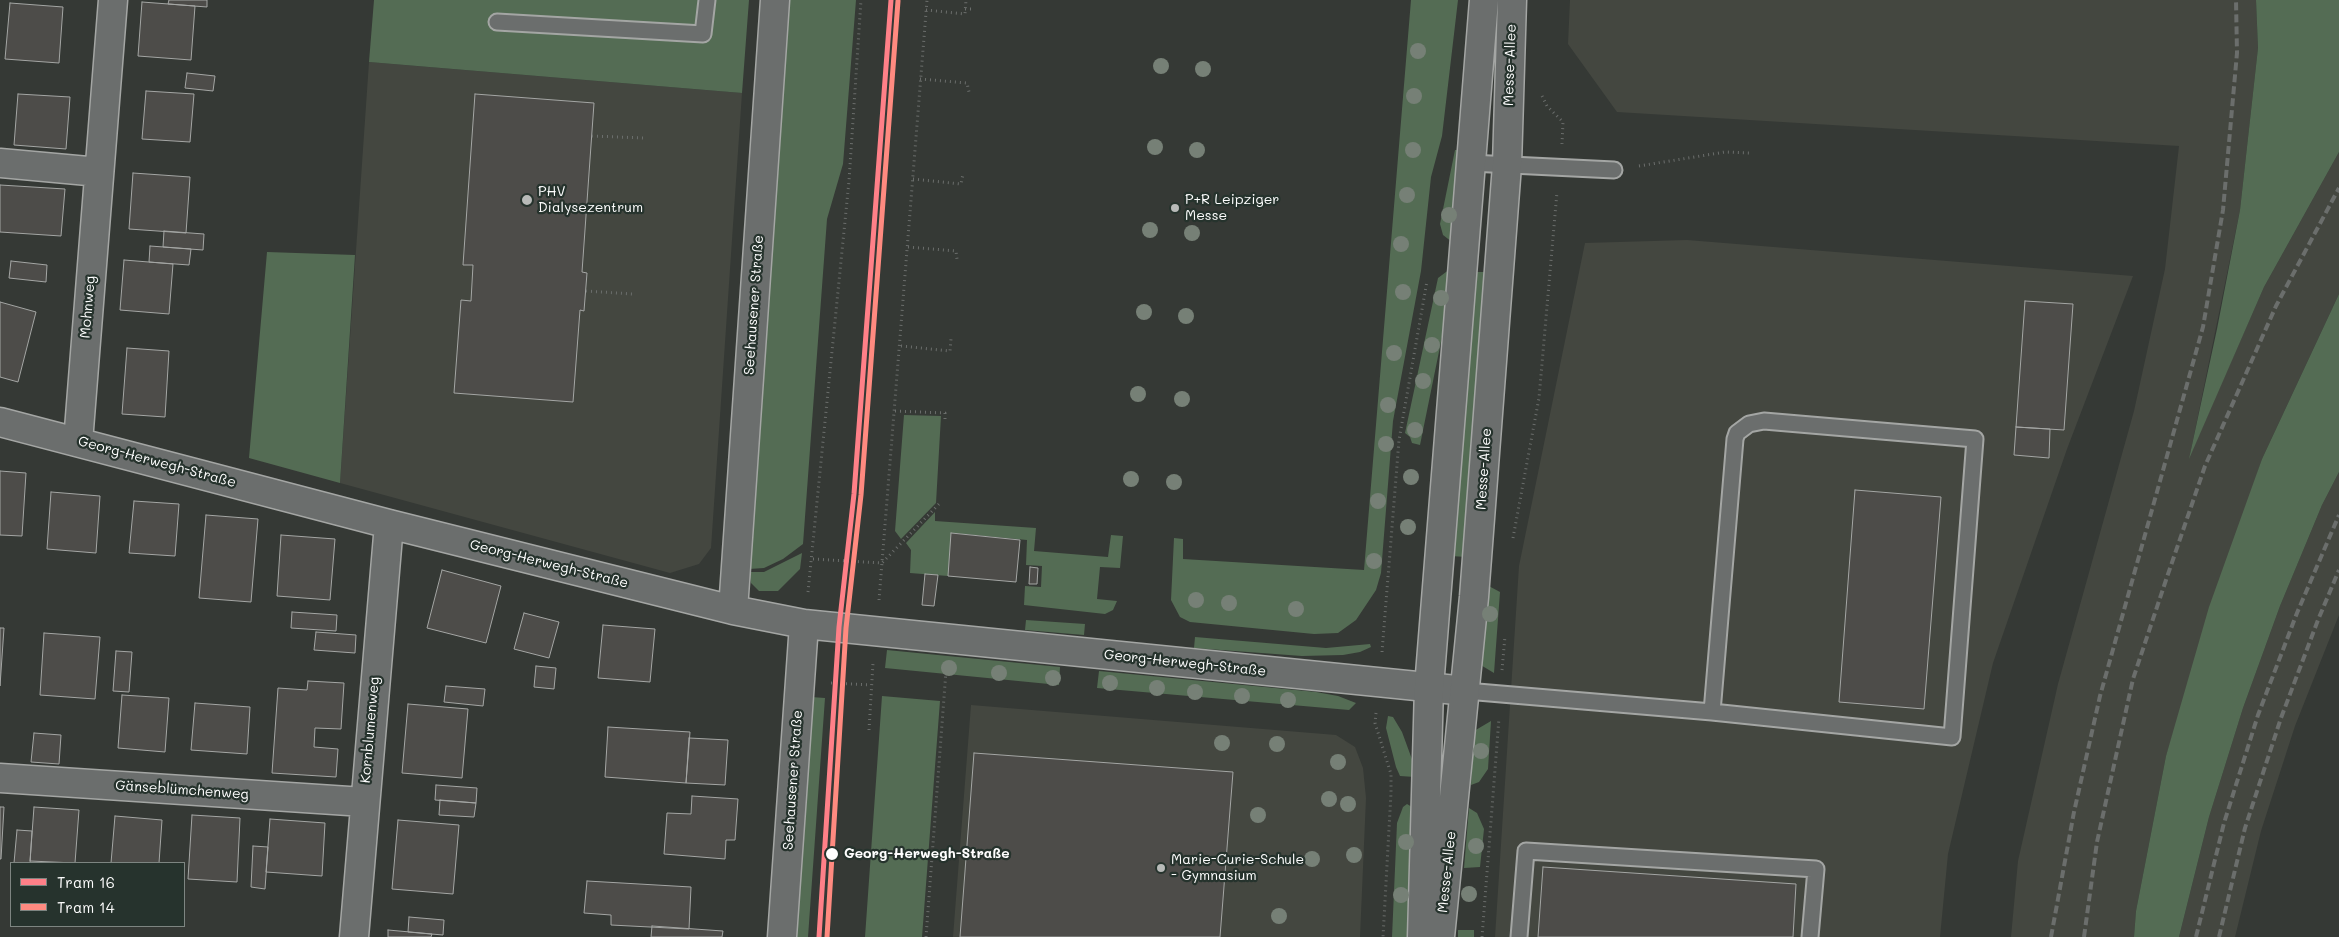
<!DOCTYPE html>
<meta charset="utf-8">
<style>
body{margin:0}
#map{position:relative;width:2339px;height:937px;overflow:hidden;background:#353935;font-family:Mali,sans-serif}
canvas{display:block}
.legend{position:absolute;left:10px;top:862px;width:175px;height:65px;box-sizing:border-box;background:#26332d;border:1px solid #7d8581;margin:0;padding:6px 9px;list-style:none;font-size:15px;color:#fff}
.legend li{display:flex;align-items:center;gap:10px;height:25px}
.legend b{width:25px;border:1px solid #7d8581}
</style>
<div id="map">
<canvas width="2339" height="937"></canvas>
<ul class="legend">
<li><b style="height:6px;background:#ff8088"></b>Tram 16</li>
<li><b style="height:6px;background:#ff8a80"></b>Tram 14</li>
</ul>
</div>
<script>
const ctx = document.querySelector('canvas').getContext('2d');
ctx.lineJoin = 'round';
function fill(path, color) {
  ctx.fillStyle = color;
  ctx.fill(path, 'evenodd');
}
function toPath(rows) {
  const path = new Path2D();
  for (const r of rows) {
    path.moveTo(r[0], r[1]);
    for (let i = 2; i < r.length; i += 2) path.lineTo(r[i], r[i + 1]);
  }
  return path;
}
function strokePath(path, color, width, dash) {
  ctx.strokeStyle = color;
  ctx.lineWidth = width;
  ctx.lineCap = dash ? 'butt' : 'round';
  ctx.setLineDash(dash || []);
  ctx.stroke(path);
}
function drawText(font, color, halo, rows, align = 'center') {
  ctx.font = font + ' Mali,sans-serif';
  ctx.lineWidth = 4.5;
  ctx.setLineDash([]);
  ctx.textBaseline = 'middle';
  ctx.strokeStyle = halo;
  ctx.fillStyle = color;
  for (const [text, x, y, turn = 0] of rows) {
    ctx.save();
    ctx.translate(x, y);
    ctx.rotate((+turn || 0) * Math.PI / 180);
    ctx.textAlign = isNaN(turn) ? turn : align;
    if (halo) ctx.strokeText(text, 0, 0);
    ctx.fillText(text, 0, 0);
    ctx.restore();
  }
}
fill(toPath([
 [1570,0,2256,0,2258,48,2240,210,2190,455,2264,287,2339,152,2339,294,2262,459,2166,756,2136,911,2134,937,2011,937,2018,861,2058,684,2134,411,2165,269,2179,146,1617,112,1568,44],
 [369,62,742,93,711,548,699,564,670,573,340,483],
 [1687,240,2133,276,2067,449,1993,663,1948,854,1940,937,1495,937,1519,566,1585,243],
 [2339,472,2339,615,2295,726,2261,831,2235,937,2179,937,2209,817,2243,708,2280,606,2322,505],
 [971,705,1336,735,1355,747,1363,768,1366,798,1360,937,953,937]
]), '#444740');
fill(toPath([
 [374,0,749,0,742,93,369,62],
 [788,0,856,0,843,164,827,219,803,544,783,559,764,568,749,569],
 [1411,0,1458,0,1442,136,1431,177,1421,271,1393,421,1381,573,1376,590,1356,620,1338,633,1314,634,1190,622,1180,617,1171,600,1174,538,1183,539,1183,559,1364,570],
 [2256,0,2339,0,2339,152,2264,287,2189,459,2217,329,2240,210,2258,48],
 [1455,150,1459,150,1452,242,1443,235,1440,224],
 [267,252,355,255,340,483,249,458],
 [1450,269,1444,327,1420,445,1412,443,1410,437,1405,433,1438,278],
 [1472,272,1486,272,1467,557,1450,556],
 [2339,294,2339,472,2322,505,2280,606,2243,708,2209,817,2179,937,2134,937,2136,911,2166,756,2209,607,2262,459],
 [904,415,941,416,936,503,901,539,895,531],
 [935,512,935,521,1036,528,1034,551,1108,557,1111,535,1123,536,1120,568,1100,567,1097,599,1117,601,1113,610,1105,614,1024,605,1025,586,1041,587,1042,566,1026,565,1027,540,952,533,948,576,910,573,911,550,906,543],
 [802,553,800,569,778,591,759,591,751,583,749,572,764,572],
 [1485,584,1500,592,1494,673,1479,664],
 [1026,620,1085,624,1084,635,1025,630],
 [1195,637,1326,648,1370,644,1371,647,1360,652,1343,655,1302,656,1194,648],
 [887,650,1060,667,1059,685,885,668],
 [1099,671,1316,692,1338,696,1356,703,1349,710,1097,688],
 [882,696,940,701,922,937,865,937],
 [811,697,825,698,808,937,794,937],
 [1388,716,1393,717,1402,732,1413,762,1415,777,1400,776,1396,767,1386,728],
 [1491,721,1488,769,1479,782,1471,785,1474,731],
 [1407,804,1412,807,1413,814,1407,937,1392,937,1397,823,1403,807],
 [1469,808,1477,813,1484,829,1480,867,1464,868],
 [1458,930,1474,930,1474,937,1458,937]
]), '#546c54');
const building = toPath([
 [169,0,207,0,207,7,168,4,169,0],
 [142,2,195,6,191,60,138,56,142,2],
 [10,3,63,7,59,63,5,59,10,3],
 [187,73,215,76,213,91,185,88,187,73],
 [146,91,194,94,190,142,142,139,146,91],
 [18,94,70,97,66,149,14,145,18,94],
 [475,94,594,103,582,272,587,273,584,311,580,310,573,402,454,393,461,300,471,301,473,265,463,265,475,94],
 [133,173,190,177,186,233,129,229,133,173],
 [0,185,65,189,61,236,0,232,0,185],
 [164,231,204,234,203,250,163,247,164,231],
 [150,246,191,249,189,265,149,262,150,246],
 [124,260,173,264,169,314,120,310,124,260],
 [11,261,47,265,46,282,9,278,11,261],
 [2025,301,2073,304,2064,430,2016,427,2025,301],
 [0,302,36,312,18,382,0,377,0,302],
 [127,348,169,351,165,417,122,414,127,348],
 [2016,427,2050,429,2049,458,2014,455,2016,427],
 [0,471,26,473,22,536,0,535,0,471],
 [1855,490,1941,497,1924,709,1839,702,1855,490],
 [51,492,100,496,96,553,47,549,51,492],
 [134,501,179,504,175,556,129,553,134,501],
 [206,515,258,519,251,602,199,598,206,515],
 [951,533,1020,540,1016,582,948,576,951,533],
 [281,535,335,539,330,600,277,596,281,535],
 [1030,567,1038,568,1037,584,1029,584,1030,567],
 [442,570,501,586,486,643,427,628,442,570],
 [925,574,938,575,934,606,922,605,925,574],
 [292,612,337,615,336,631,291,628,292,612],
 [524,613,559,622,549,658,514,649,524,613],
 [603,625,655,629,650,682,598,678,603,625],
 [0,628,4,628,0,686,0,628],
 [316,632,356,635,355,653,314,650,316,632],
 [44,633,100,637,95,699,40,695,44,633],
 [116,651,132,652,129,692,113,691,116,651],
 [536,666,556,668,554,689,534,687,536,666],
 [308,681,344,683,341,729,315,728,314,747,338,749,336,777,272,773,278,688,307,690,308,681],
 [446,686,485,689,483,706,444,702,446,686],
 [122,695,169,698,165,752,118,748,122,695],
 [195,703,250,707,247,754,191,750,195,703],
 [408,704,468,709,462,778,402,773,408,704],
 [608,727,690,732,686,783,605,777,608,727],
 [34,733,61,735,59,764,31,762,34,733],
 [689,738,728,740,725,785,686,783,689,738],
 [974,753,1233,772,1220,937,960,937,974,753],
 [436,785,477,788,476,803,435,800,436,785],
 [692,796,738,799,735,840,726,840,725,859,664,854,667,813,691,814,692,796],
 [440,800,476,803,474,817,439,815,440,800],
 [0,807,4,807,1,859,0,859,0,807],
 [34,807,79,810,75,863,30,861,34,807],
 [192,815,240,818,237,882,188,879,192,815],
 [115,816,162,820,159,863,111,863,115,816],
 [270,819,325,823,322,876,266,872,270,819],
 [398,820,459,825,453,894,392,889,398,820],
 [17,830,32,831,30,863,14,863,17,830],
 [253,846,268,847,265,889,251,887,253,846],
 [1543,867,1796,884,1793,937,1538,937,1543,867],
 [587,881,691,887,689,929,611,925,611,915,584,913,587,881],
 [409,917,444,920,443,935,408,932,409,917],
 [652,926,723,931,722,937,651,937,652,926],
 [388,930,432,934,431,937,388,937,388,930]
]);
fill(building, '#4d4c49');
strokePath(building, '#a4a6a4', 1);
const lane = toPath([
 [497,22,703,34,707,0],
 [1470,163,1614,170],
 [1466,691,1712,712,1735,439,1737,433,1749,424,1764,421,1975,439,1952,737,1712,712],
 [1519,937,1526,851,1816,869,1810,937]
]);
const street = toPath([
 [0,163,99,172],
 [0,422,389,524,733,610,804,624,1466,691],
 [78,442,113,0],
 [733,610,775,0],
 [0,778,364,802],
 [354,937,389,524],
 [782,937,804,624]
]);
const secondary = toPath([
 [1422,937,1429,687,1484,0],
 [1440,937,1474,597,1507,165,1512,0]
]);
strokePath(lane, '#a4a6a4', 19);
strokePath(street, '#a4a6a4', 31);
strokePath(secondary, '#a4a6a4', 31);
strokePath(toPath([
 [965,9,975,9],
 [926,10,965,14,966,0],
 [920,79,967,83,969,92],
 [1542,96,1547,106,1563,122,1562,144],
 [592,136,644,138],
 [1639,166,1725,152,1751,153],
 [913,179,961,184,963,174],
 [908,247,956,251,957,259],
 [586,291,632,294],
 [901,346,950,351,951,339],
 [895,411,945,413,945,421],
 [1513,538,1539,398,1557,192],
 [813,559,882,563,939,504],
 [808,592,849,181,861,0],
 [879,600,927,0],
 [1382,652,1399,440,1427,281],
 [1502,670,1505,636],
 [831,683,871,685],
 [1376,713,1375,723,1391,774,1391,793,1383,937],
 [869,730,873,663],
 [926,937,946,671],
 [1482,937,1499,718]
]), '#6b6e6c', 3, [1, 4]);
strokePath(lane, '#6b6e6d', 15);
strokePath(street, '#6b6e6d', 28);
strokePath(secondary, '#6b6e6d', 28);
strokePath(toPath([
 [2051,937,2074,812,2100,696,2203,327,2223,210,2237,53,2236,0],
 [2084,937,2097,842,2133,679,2166,580,2205,466,2276,306,2339,188],
 [2196,937,2224,823,2258,715,2297,613,2339,515],
 [2219,937,2245,828,2281,718,2318,620,2339,570]
]), '#6b6e6c', 4, [8, 4]);
strokePath(toPath([
 [819,937,839,627,854,494,891,0]
]), '#ff8088', 5);
strokePath(toPath([
 [827,937,846,628,861,495,898,1]
]), '#ff8a80', 5);
ctx.fillStyle = '#768076';
for (const [x, y] of [
 [1418,51],
 [1161,66],
 [1203,69],
 [1414,96],
 [1155,147],
 [1197,150],
 [1413,150],
 [1407,195],
 [1449,215],
 [1150,230],
 [1192,233],
 [1401,244],
 [1403,292],
 [1441,298],
 [1144,312],
 [1186,316],
 [1432,345],
 [1394,353],
 [1423,381],
 [1138,394],
 [1182,399],
 [1388,405],
 [1415,430],
 [1386,444],
 [1411,477],
 [1131,479],
 [1174,482],
 [1378,501],
 [1408,527],
 [1374,561],
 [1196,600],
 [1229,603],
 [1296,609],
 [1490,614],
 [949,668],
 [999,673],
 [1053,678],
 [1110,683],
 [1157,688],
 [1195,692],
 [1242,696],
 [1288,700],
 [1222,743],
 [1277,744],
 [1481,751],
 [1338,762],
 [1329,799],
 [1348,804],
 [1258,815],
 [1406,842],
 [1476,846],
 [1354,855],
 [1312,859],
 [1469,894],
 [1401,895],
 [1279,916]
]) {
  ctx.beginPath();
  ctx.arc(x, y, 8, 0, 2 * Math.PI);
  ctx.fill();
}
for (const [x, y, r, color] of [
 [527,200,6,"#b8bab8"],
 [1175,208,5,"#b8bab8"],
 [832,854,7,"#fff"],
 [1161,868,5,"#b8bab8"]
]) {
  const dot = new Path2D();
  dot.arc(x, y, r, 0, 2 * Math.PI);
  ctx.fillStyle = color;
  ctx.fill(dot);
  strokePath(dot, '#26332d', 2);
}
drawText('14px', '#fff', '#26332d', [
 ["Messe-Allee",1510,65,-88],
 ["Seehausener Straße",754,305,-86],
 ["Mohnweg",88,307,-85],
 ["Georg-Herwegh-Straße",157,462,15],
 ["Messe-Allee",1484,469,-86],
 ["Georg-Herwegh-Straße",549,564,14],
 ["Georg-Herwegh-Straße",1185,663,6],
 ["Kornblumenweg",370,730,-85],
 ["Seehausener Straße",793,780,-86],
 ["Gänseblümchenweg",182,790,4],
 ["Messe-Allee",1447,872,-84]
]);
drawText('14px', '#fff', '#26332d', [
 ["PHV",538,192],
 ["Dialysezentrum",538,208],
 ["P+R Leipziger",1185,200],
 ["Messe",1185,216],
 ["Marie-Curie-Schule",1171,860],
 ["- Gymnasium",1171,876]
], 'left');
drawText('bold 14px', '#fff', '#26332d', [
 ["Georg-Herwegh-Straße",844,854]
], 'left');
</script>
